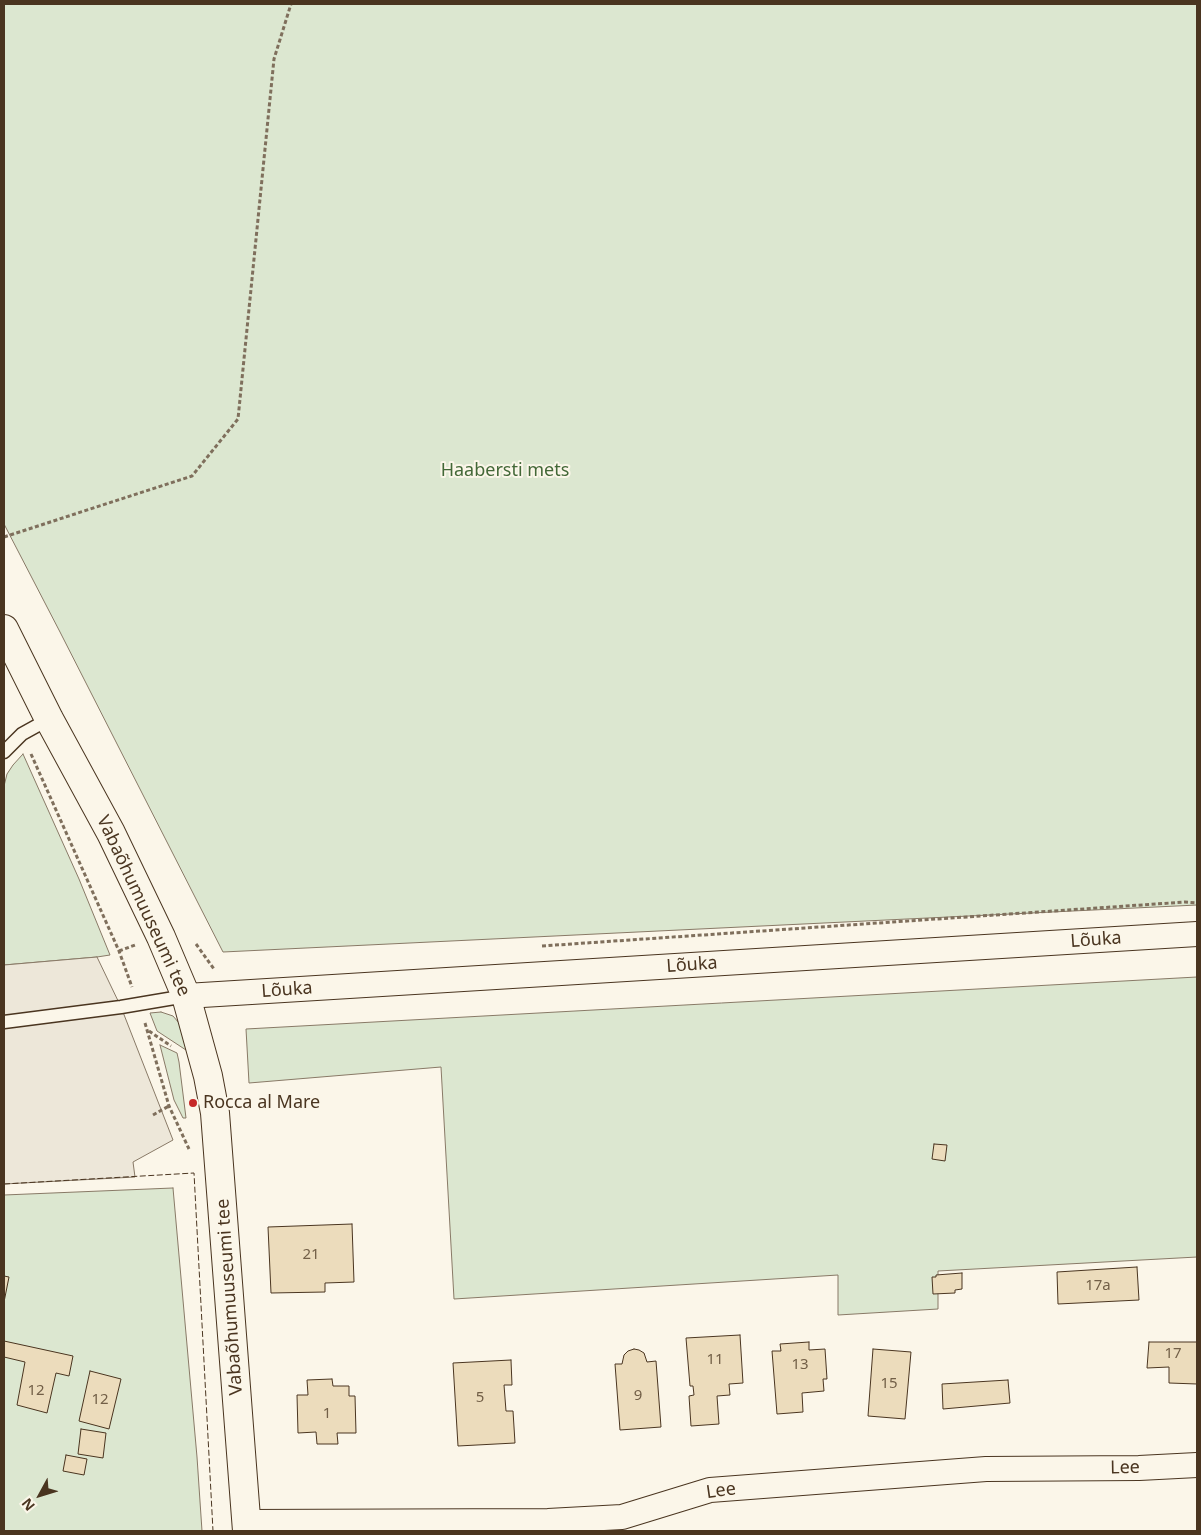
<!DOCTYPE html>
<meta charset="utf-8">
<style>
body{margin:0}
#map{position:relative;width:1201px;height:1535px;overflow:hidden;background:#fbf6e9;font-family:"Noto Sans",sans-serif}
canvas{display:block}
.frame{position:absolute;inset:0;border:5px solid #4a3520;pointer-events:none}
.north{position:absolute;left:15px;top:1470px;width:50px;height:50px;-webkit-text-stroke:4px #fbf6e9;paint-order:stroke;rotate:231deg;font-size:14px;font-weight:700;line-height:20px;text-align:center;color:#4a3520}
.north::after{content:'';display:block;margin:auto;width:18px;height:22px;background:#4a3520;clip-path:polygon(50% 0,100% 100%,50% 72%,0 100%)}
</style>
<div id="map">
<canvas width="1201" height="1535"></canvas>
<div class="frame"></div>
<div class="north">N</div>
</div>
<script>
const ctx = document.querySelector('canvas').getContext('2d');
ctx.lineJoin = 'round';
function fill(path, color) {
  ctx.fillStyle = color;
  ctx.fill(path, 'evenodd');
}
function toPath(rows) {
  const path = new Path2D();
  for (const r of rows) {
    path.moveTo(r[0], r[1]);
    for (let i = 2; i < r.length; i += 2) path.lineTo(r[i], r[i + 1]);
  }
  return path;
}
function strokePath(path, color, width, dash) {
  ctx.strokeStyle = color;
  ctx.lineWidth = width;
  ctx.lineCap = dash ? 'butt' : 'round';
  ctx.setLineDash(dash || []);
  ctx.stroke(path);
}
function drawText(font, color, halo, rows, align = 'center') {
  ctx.font = font + ' "Noto Sans",sans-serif';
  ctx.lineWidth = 4;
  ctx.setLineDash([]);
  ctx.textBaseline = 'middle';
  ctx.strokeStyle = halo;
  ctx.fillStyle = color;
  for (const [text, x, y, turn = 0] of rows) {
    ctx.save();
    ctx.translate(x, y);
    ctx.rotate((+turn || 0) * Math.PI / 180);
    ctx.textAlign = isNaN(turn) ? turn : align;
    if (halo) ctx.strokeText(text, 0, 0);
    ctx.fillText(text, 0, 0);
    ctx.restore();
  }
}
const green = toPath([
 [4,4,1197,4,1197,905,223,952,60,632,4,524,4,4],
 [23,754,79,879,110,955,97,957,4,965,4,786,7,774,13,765,23,754],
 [1197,977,1197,1257,938,1271,938,1309,838,1315,838,1275,454,1299,441,1067,249,1083,246,1029,1197,977],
 [161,1012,173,1016,179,1023,185,1037,189,1052,157,1031,150,1013,161,1012],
 [160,1045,177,1053,179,1062,186,1118,183,1118,174,1100,160,1045],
 [173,1188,197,1457,202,1531,4,1531,4,1195,173,1188]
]);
fill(green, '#dce7d0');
strokePath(green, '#887966', 1);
const parking = toPath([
 [97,957,121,1007,173,1140,133,1162,135,1177,4,1184,4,965,97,957]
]);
fill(parking, '#ede7d9');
strokePath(parking, '#887966', 1);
const building = toPath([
 [934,1144,947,1145,945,1161,932,1159,934,1144],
 [352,1224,354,1282,325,1283,325,1292,271,1293,268,1227,352,1224],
 [1137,1267,1139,1300,1058,1304,1057,1272,1137,1267],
 [962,1273,962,1289,955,1290,955,1293,933,1294,932,1277,936,1277,936,1275,962,1273],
 [4,1276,9,1277,4,1302,4,1276],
 [740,1335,743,1383,729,1384,730,1395,717,1396,719,1424,691,1426,689,1396,694,1395,693,1386,690,1386,686,1338,740,1335],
 [4,1341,73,1356,69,1376,56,1373,47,1413,17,1405,25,1362,4,1357,4,1341],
 [809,1342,809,1350,825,1349,827,1379,823,1379,824,1391,802,1393,803,1412,777,1414,772,1351,781,1351,780,1344,809,1342],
 [1149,1342,1197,1342,1197,1384,1169,1383,1169,1367,1147,1368,1149,1342],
 [634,1349,639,1350,644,1353,647,1362,656,1361,661,1427,620,1430,615,1364,622,1364,624,1355,628,1351,634,1349],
 [873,1349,911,1352,905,1419,868,1416,873,1349],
 [511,1360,512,1385,504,1385,506,1411,513,1411,515,1443,458,1446,453,1363,511,1360],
 [90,1371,121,1379,109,1429,79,1421,90,1371],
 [332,1379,333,1386,349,1386,349,1396,355,1396,356,1433,337,1433,338,1444,317,1444,316,1432,298,1433,297,1395,308,1395,307,1380,332,1379],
 [1008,1380,1010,1403,943,1409,942,1384,1008,1380],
 [81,1429,106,1433,103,1458,78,1454,81,1429],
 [66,1455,87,1459,84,1475,63,1471,66,1455]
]);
fill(building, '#ecdcbc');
strokePath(building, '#4a3520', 1);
const lane = toPath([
 [4,752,22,734,49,719],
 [4,1022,121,1007,186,996]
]);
const street = toPath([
 [186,996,1197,934],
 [247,1522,548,1521,622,1517,710,1490,986,1469,1139,1468,1197,1465]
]);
const secondary = toPath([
 [4,629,49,719,111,833,161,937,186,996,208,1076,215,1113,247,1531]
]);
strokePath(lane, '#4a3520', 15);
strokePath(street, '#4a3520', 26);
strokePath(secondary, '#4a3520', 30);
strokePath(toPath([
 [4,537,192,476,238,419,274,59,291,4],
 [31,754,119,951,132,987],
 [196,944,214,969],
 [542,946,1185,902,1197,903],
 [119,951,135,945],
 [145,1023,169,1106,189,1149],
 [149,1031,171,1046],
 [153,1115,169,1106]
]), '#7f6f5c', 3, [4, 2.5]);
strokePath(lane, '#fbf6e9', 12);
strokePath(street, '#fbf6e9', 24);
strokePath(secondary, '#fbf6e9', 28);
strokePath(toPath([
 [4,1184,194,1173,213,1531]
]), '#4a3520', 1, [6, 2.5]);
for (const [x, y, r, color] of [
 [193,1103,5,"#c62828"]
]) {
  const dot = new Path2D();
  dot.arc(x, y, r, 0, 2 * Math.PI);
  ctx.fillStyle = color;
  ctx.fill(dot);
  strokePath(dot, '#fbf6e9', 2);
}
drawText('15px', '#725f47', null, [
 ["21",311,1255],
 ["17a",1098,1286],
 ["17",1173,1354],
 ["11",715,1360],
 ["13",800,1365],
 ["15",889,1384],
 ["12",36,1391],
 ["9",638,1396],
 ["5",480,1398],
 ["12",100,1400],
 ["1",327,1414]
]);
drawText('18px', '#436837', '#fbf6e9', [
 ["Haabersti mets",505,471]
]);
drawText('18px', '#4a3520', '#fbf6e9', [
 ["Vabaõhumuuseumi tee",143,906,65],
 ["Lõuka",1096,940,-4],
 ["Lõuka",692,965,-4],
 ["Lõuka",287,990,-4],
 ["Vabaõhumuuseumi tee",230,1297,-94],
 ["Lee",1125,1468,-1],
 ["Lee",721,1491,-8]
]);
drawText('18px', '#4a3520', '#fbf6e9', [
 ["Rocca al Mare",203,1103]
], 'left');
</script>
